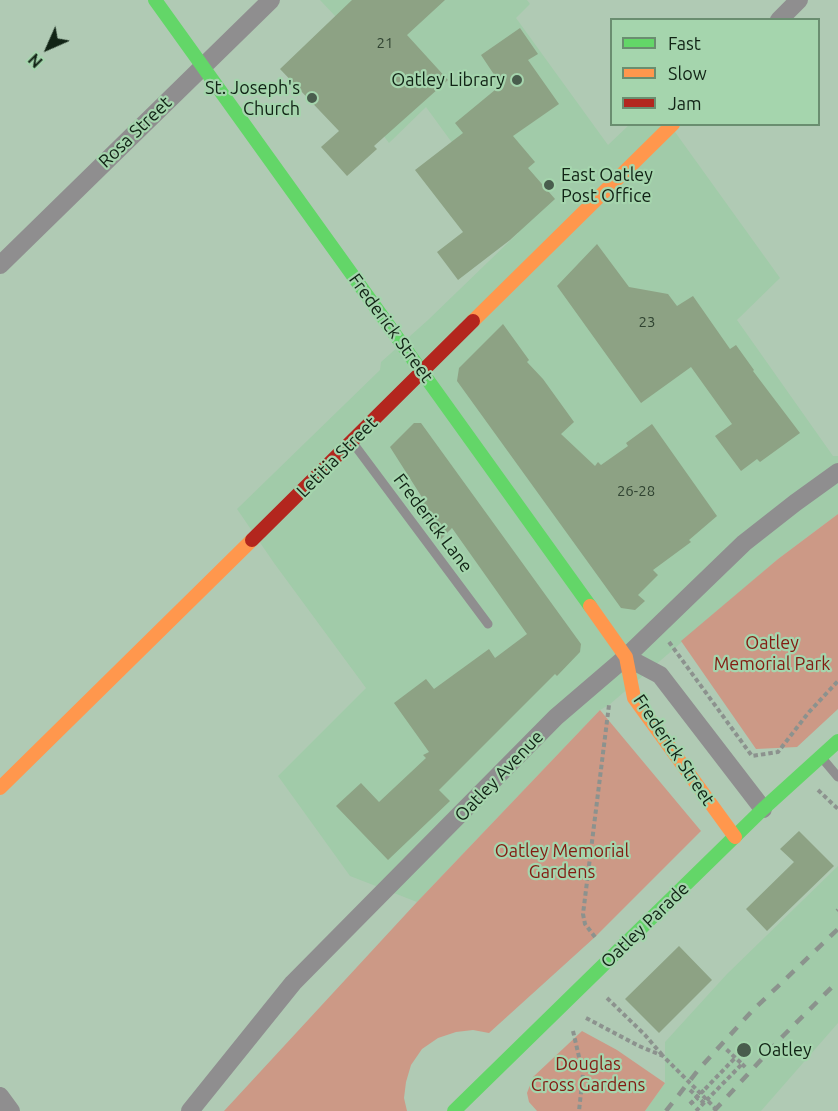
<!DOCTYPE html>
<style>
body{margin:0}
#map{position:relative;width:838px;height:1111px;overflow:hidden;background:#b0cab4;font-family:Ubuntu,sans-serif}
canvas{display:block}
.legend{position:absolute;left:610px;top:18px;width:210px;height:108px;box-sizing:border-box;background:#a5d5ad;border:2px solid #6a8e70;margin:0;padding:8px 10px;list-style:none;font-size:18px;color:#112315}
.legend li{display:flex;align-items:center;gap:12px;height:30px}
.legend b{width:30px;border:2px solid #6a8e70}
.north{position:absolute;left:18px;top:18px;width:60px;height:60px;-webkit-text-stroke:4px #a5d5ad;paint-order:stroke;rotate:225deg;font-size:16px;font-weight:700;line-height:24px;text-align:center;color:#112315}
.north::after{content:'';display:block;margin:auto;width:21px;height:27px;background:#112315;clip-path:polygon(50% 0,100% 100%,50% 72%,0 100%)}
</style>
<div id="map">
<canvas width="838" height="1111"></canvas>
<ul class="legend">
<li><b style="height:8px;background:#63d668"></b>Fast</li>
<li><b style="height:8px;background:#ff974d"></b>Slow</li>
<li><b style="height:8px;background:#b3261e"></b>Jam</li>
</ul>
<div class="north">N</div>
</div>
<script>
const ctx = document.querySelector('canvas').getContext('2d');
ctx.lineJoin = 'round';
function fill(path, color) {
  ctx.fillStyle = color;
  ctx.fill(path, 'evenodd');
}
function toPath(rows) {
  const path = new Path2D();
  for (const r of rows) {
    path.moveTo(r[0], r[1]);
    for (let i = 2; i < r.length; i += 2) path.lineTo(r[i], r[i + 1]);
  }
  return path;
}
function strokePath(path, color, width, dash) {
  ctx.strokeStyle = color;
  ctx.lineWidth = width;
  ctx.lineCap = dash ? 'butt' : 'round';
  ctx.setLineDash(dash || []);
  ctx.stroke(path);
}
function drawText(font, color, halo, rows, align = 'center') {
  ctx.font = font + ' Ubuntu,sans-serif';
  ctx.lineWidth = 4.5;
  ctx.setLineDash([]);
  ctx.textBaseline = 'middle';
  ctx.strokeStyle = halo;
  ctx.fillStyle = color;
  for (const [text, x, y, turn = 0] of rows) {
    ctx.save();
    ctx.translate(x, y);
    ctx.rotate((+turn || 0) * Math.PI / 180);
    ctx.textAlign = isNaN(turn) ? turn : align;
    if (halo) ctx.strokeText(text, 0, 0);
    ctx.fillText(text, 0, 0);
    ctx.restore();
  }
}
fill(toPath([
 [320,0,527,0,530,4,516,18,608,145,629,125,670,125,780,278,737,320,833,456,838,456,838,514,778,559,609,705,600,710,417,902,350,876,278,776,366,688,274,563,237,509,380,370,381,362,428,320,518,233,426,107,389,143,355,97,384,68],
 [838,866,838,1023,761,1111,645,1111,665,1083,665,1042,727,974]
]), '#a1cba9');
fill(toPath([
 [838,514,838,709,797,747,756,749,681,641,778,559],
 [600,710,701,831,595,937,489,1033,473,1030,456,1032,438,1038,422,1049,411,1065,406,1082,404,1098,407,1111,224,1111,417,902],
 [582,1031,617,1050,665,1083,645,1111,537,1111,529,1102,527,1093,533,1077]
]), '#cc9986');
fill(toPath([
 [352,0,445,0,407,35,448,80,374,146,377,149,347,176,321,147,339,131,280,69],
 [520,28,538,54,528,60,559,104,513,136,535,162,528,168,555,199,510,240,458,280,437,252,463,232,415,170,463,133,455,123,501,85,481,55],
 [597,244,629,287,668,294,677,306,693,296,730,349,736,345,754,370,753,371,800,433,760,462,757,459,741,471,715,436,732,424,691,367,641,403,557,286],
 [503,324,529,360,527,362,543,379,574,422,561,434,595,466,598,462,601,465,628,446,626,443,652,424,717,516,689,540,691,542,653,570,658,575,638,595,645,601,635,610,621,608,457,381,459,368],
 [414,423,421,423,581,644,580,652,557,676,555,674,439,790,450,801,388,860,336,806,361,783,379,802,426,758,423,755,429,752,394,703,426,679,434,689,489,649,495,658,527,634,452,528,441,539,418,507,425,502,390,447],
 [799,831,834,866,767,931,746,909,794,862,780,849],
 [679,946,712,980,659,1033,625,999]
]), '#8da284');
strokePath(toPath([
 [669,642,752,756,778,752,809,712,838,681],
 [818,790,838,809],
 [837,911,838,910],
 [595,937,585,924,583,914,609,705],
 [607,998,645,1035,663,1056],
 [586,1018,639,1046],
 [573,1031,583,1074,579,1111],
 [742,1064,747,1069],
 [705,1089,735,1058],
 [690,1090,704,1103],
 [690,1104,698,1098],
 [696,1111,742,1064,725,1048]
]), '#8c928e', 4, [4.5, 3]);
strokePath(toPath([
 [353,443,488,624],
 [822,758,838,777]
]), '#8f8e8f', 9);
strokePath(toPath([
 [779,20,799,0],
 [0,265,271,0],
 [626,657,660,675,763,809],
 [0,1096,11,1111],
 [190,1111,293,983,556,717,626,657,744,543,795,503,838,472]
]), '#8f8e8f', 18);
strokePath(toPath([
 [155,0,590,606],
 [454,1111,763,809,838,741]
]), '#63d668', 14);
strokePath(toPath([
 [473,321,673,124],
 [590,606,626,657,634,698,735,837],
 [0,788,252,540]
]), '#ff974d', 14);
strokePath(toPath([
 [252,540,473,321]
]), '#b3261e', 14);
strokePath(toPath([
 [666,1111,699,1069,752,1011,838,929],
 [714,1111,782,1037,838,981]
]), '#8b938d', 4.5, [10, 10]);
strokePath(toPath([
 [639,1046,663,1056,718,1111],
 [690,1104,705,1089]
]), '#8c928e', 4, [4.5, 3]);
for (const [x, y, r, color] of [
 [517,80,6,"#495d4d"],
 [312,98,6,"#495d4d"],
 [549,185,6,"#495d4d"],
 [744,1050,8,"#495d4d"]
]) {
  const dot = new Path2D();
  dot.arc(x, y, r, 0, 2 * Math.PI);
  ctx.fillStyle = color;
  ctx.fill(dot);
  strokePath(dot, '#a5d5ad', 2);
}
drawText('15px', '#304331', null, [
 ["21",385,43],
 ["23",647,322],
 ["26-28",636,491]
]);
drawText('18px', '#112315', '#a5d5ad', [
 ["Oatley Library",505,80],
 ["St. Joseph's",300,88],
 ["Church",300,109],
 ["East Oatley",561,175,"left"],
 ["Post Office",561,196,"left"],
 ["Oatley",758,1050,"left"]
], 'right');
drawText('18px', '#112315', '#a5d5ad', [
 ["Rosa Street",135,132,-44],
 ["Frederick Street",391,328,54],
 ["Letitia Street",337,457,-45],
 ["Frederick Lane",433,523,53],
 ["Frederick Street",674,750,56],
 ["Oatley Avenue",499,776,-46],
 ["Oatley Parade",645,925,-44]
]);
drawText('18px', '#831c12', '#a5d5ad', [
 ["Oatley",772,643],
 ["Memorial Park",772,664],
 ["Oatley Memorial",562,851],
 ["Gardens",562,872],
 ["Douglas",588,1064],
 ["Cross Gardens",588,1085]
]);
</script>
